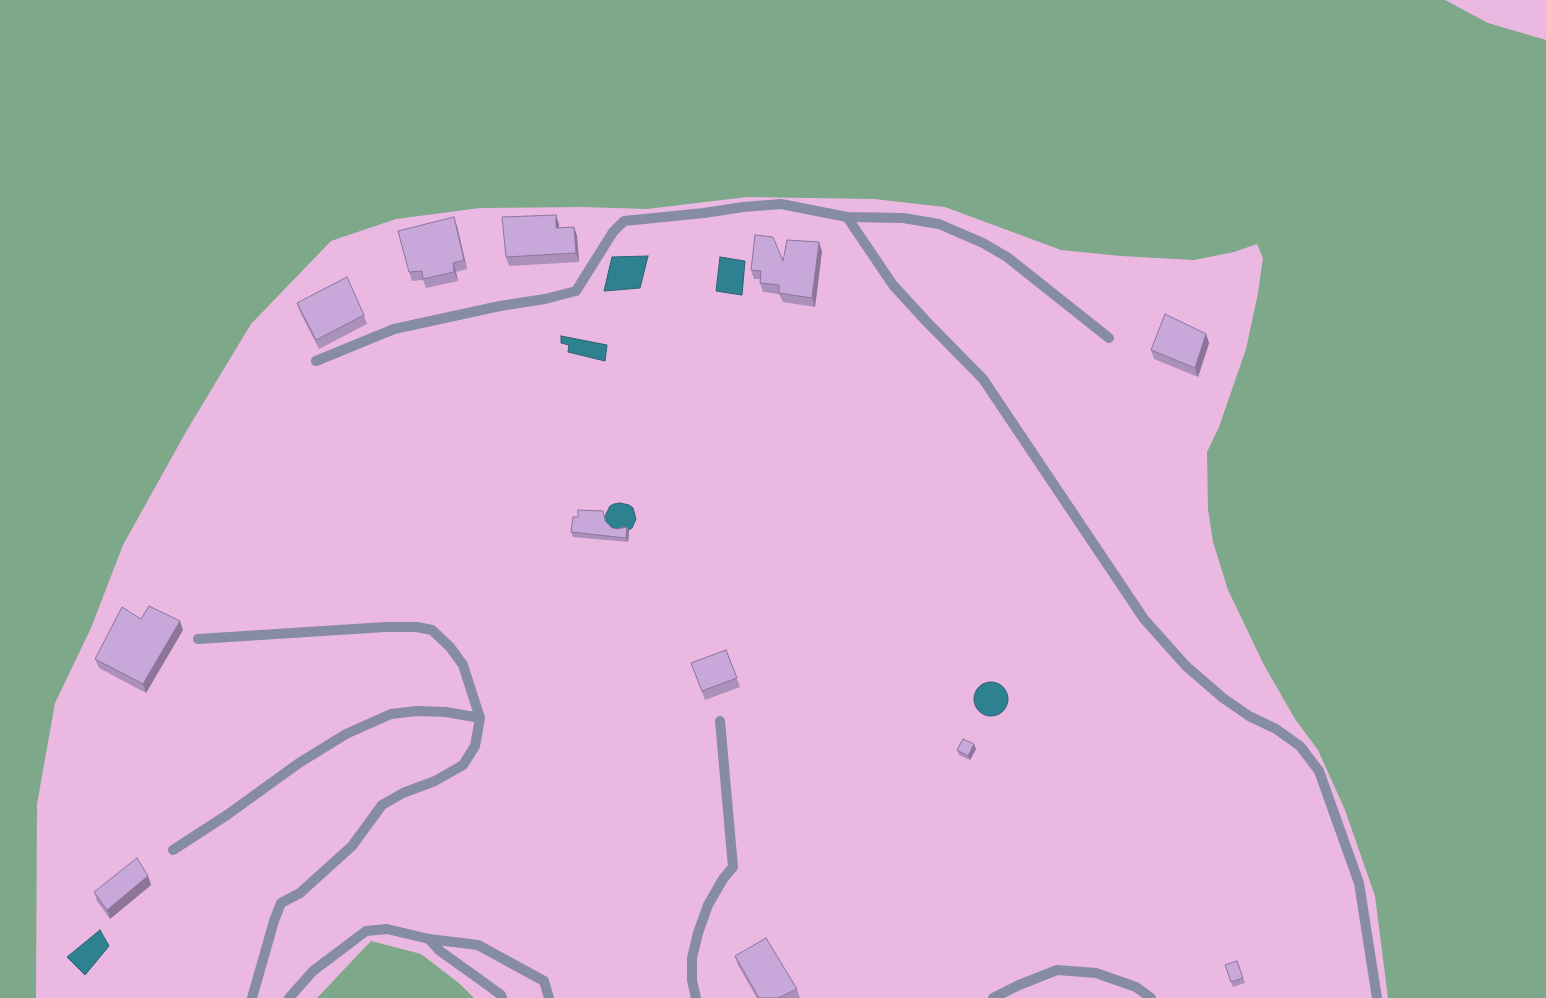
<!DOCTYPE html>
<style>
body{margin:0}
canvas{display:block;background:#ebb8e1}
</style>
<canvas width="1546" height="998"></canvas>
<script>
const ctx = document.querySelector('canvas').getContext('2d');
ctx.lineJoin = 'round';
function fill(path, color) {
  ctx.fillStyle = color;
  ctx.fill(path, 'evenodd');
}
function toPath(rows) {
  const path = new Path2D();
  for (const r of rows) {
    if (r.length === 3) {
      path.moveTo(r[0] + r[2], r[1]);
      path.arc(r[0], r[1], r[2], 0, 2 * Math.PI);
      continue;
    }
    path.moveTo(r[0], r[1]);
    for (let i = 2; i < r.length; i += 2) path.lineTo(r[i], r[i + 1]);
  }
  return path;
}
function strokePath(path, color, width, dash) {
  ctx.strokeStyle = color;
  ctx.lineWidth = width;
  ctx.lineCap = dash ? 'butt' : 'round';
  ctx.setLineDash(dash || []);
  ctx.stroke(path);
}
fill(toPath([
 [0,0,1445,0,1488,23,1546,40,1546,998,1388,998,1375,896,1345,810,1318,750,1295,719,1264,665,1228,590,1213,542,1208,509,1207,452,1219,427,1246,349,1258,293,1263,258,1257,244,1234,252,1194,260,1121,256,1061,250,945,207,874,199,747,197,647,209,584,207,480,208,396,219,331,241,251,324,187,430,123,545,91,628,55,703,37,804,36,998,0,998],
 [371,941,421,954,460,984,474,998,317,998]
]), '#7da889');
const water = toPath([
 [648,256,640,288,604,291,612,257,648,256],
 [720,257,745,261,742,295,716,291,720,257],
 [561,336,607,345,605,361,568,352,569,345,561,343,561,336],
 [620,503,629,505,633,508,636,519,632,528,624,533,607,525,605,516,610,506,614,504,620,503],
 [991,699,17],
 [100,930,109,946,85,975,67,957,100,930]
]);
fill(water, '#2e8191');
strokePath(water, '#2d6171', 1);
strokePath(toPath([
 [316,361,394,329,500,306,545,299,576,291,613,232,624,221,704,213,743,207,781,204,847,217,903,218,939,224,983,243,1007,257,1109,338],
 [198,639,385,627,417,627,432,630,450,647,463,665,480,718,475,746,463,765,435,781,403,793,382,805,352,846,300,893,281,903,274,921,252,998],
 [173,850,227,815,299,763,346,734,391,714,417,711,446,712,480,718],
 [429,939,440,951,482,981,501,995,502,998],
 [696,998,692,980,692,958,698,933,708,905,723,879,733,867,720,721]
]), '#868ca4', 10);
strokePath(toPath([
 [847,217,893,285,926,321,983,379,1144,619,1186,666,1223,698,1249,716,1276,729,1300,746,1319,771,1359,883,1377,998],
 [289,998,313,971,366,931,387,929,429,939,478,945,544,981,549,998],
 [993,998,1019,985,1057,970,1096,973,1136,987,1151,998]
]), '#868ca4', 10);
fill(toPath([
 [559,224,559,228,574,227,577,236,579,262,509,266,506,257],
 [457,226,467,269,456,272,458,281,426,288,423,280,412,281,409,272],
 [822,251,815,307,783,302,779,294,763,292,760,283,760,279,754,279,751,270],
 [297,303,364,315,367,324,319,349,300,312],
 [1206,334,1209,343,1198,377,1154,359,1151,350],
 [605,516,606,522,612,528,617,529,627,527,629,531,628,542,573,537,571,532],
 [141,619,183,630,146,693,99,668,95,659],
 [726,650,740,687,705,700,691,663],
 [976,749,970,760,959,755,957,750],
 [148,876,151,885,110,919,97,901,94,892],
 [735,956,797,989,800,998,757,998,738,965],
 [1237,961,1245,983,1233,987,1225,965]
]), '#ac90bc');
fill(toPath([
 [556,215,559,224,559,237,556,228],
 [454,217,457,226,467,269,464,260],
 [574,227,577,236,579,262,576,253],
 [819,242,822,251,815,307,812,298],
 [453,263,456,272,458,281,454,272],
 [1206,334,1209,343,1198,377,1195,368],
 [627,527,629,531,628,542,626,538],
 [180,621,183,630,146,693,143,684],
 [974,744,976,749,970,760,968,756],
 [148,876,151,885,110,919,107,910]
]), '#8c7599');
const building = toPath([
 [556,215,556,228,574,227,576,253,506,257,502,217,556,215],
 [454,217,464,260,453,263,454,272,423,279,422,271,409,272,398,231,454,217],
 [755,235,773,237,783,261,787,240,819,242,812,298,779,293,779,285,760,283,761,271,751,270,755,235],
 [347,277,364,315,316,340,297,303,347,277],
 [1165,314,1206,334,1195,368,1151,350,1165,314],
 [578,510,603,511,605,521,612,528,617,529,627,527,626,538,571,532,573,517,578,517,578,510],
 [149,606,180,621,143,684,95,659,122,607,141,619,149,606],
 [726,650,737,678,702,691,691,663,726,650],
 [963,739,974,744,968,756,957,750,963,739],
 [137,858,148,876,107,910,94,892,137,858],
 [766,938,797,989,778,998,759,998,735,956,766,938],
 [1237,961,1243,978,1231,982,1225,965,1237,961]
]);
fill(building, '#c8a7db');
strokePath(building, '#8c7599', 1);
</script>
